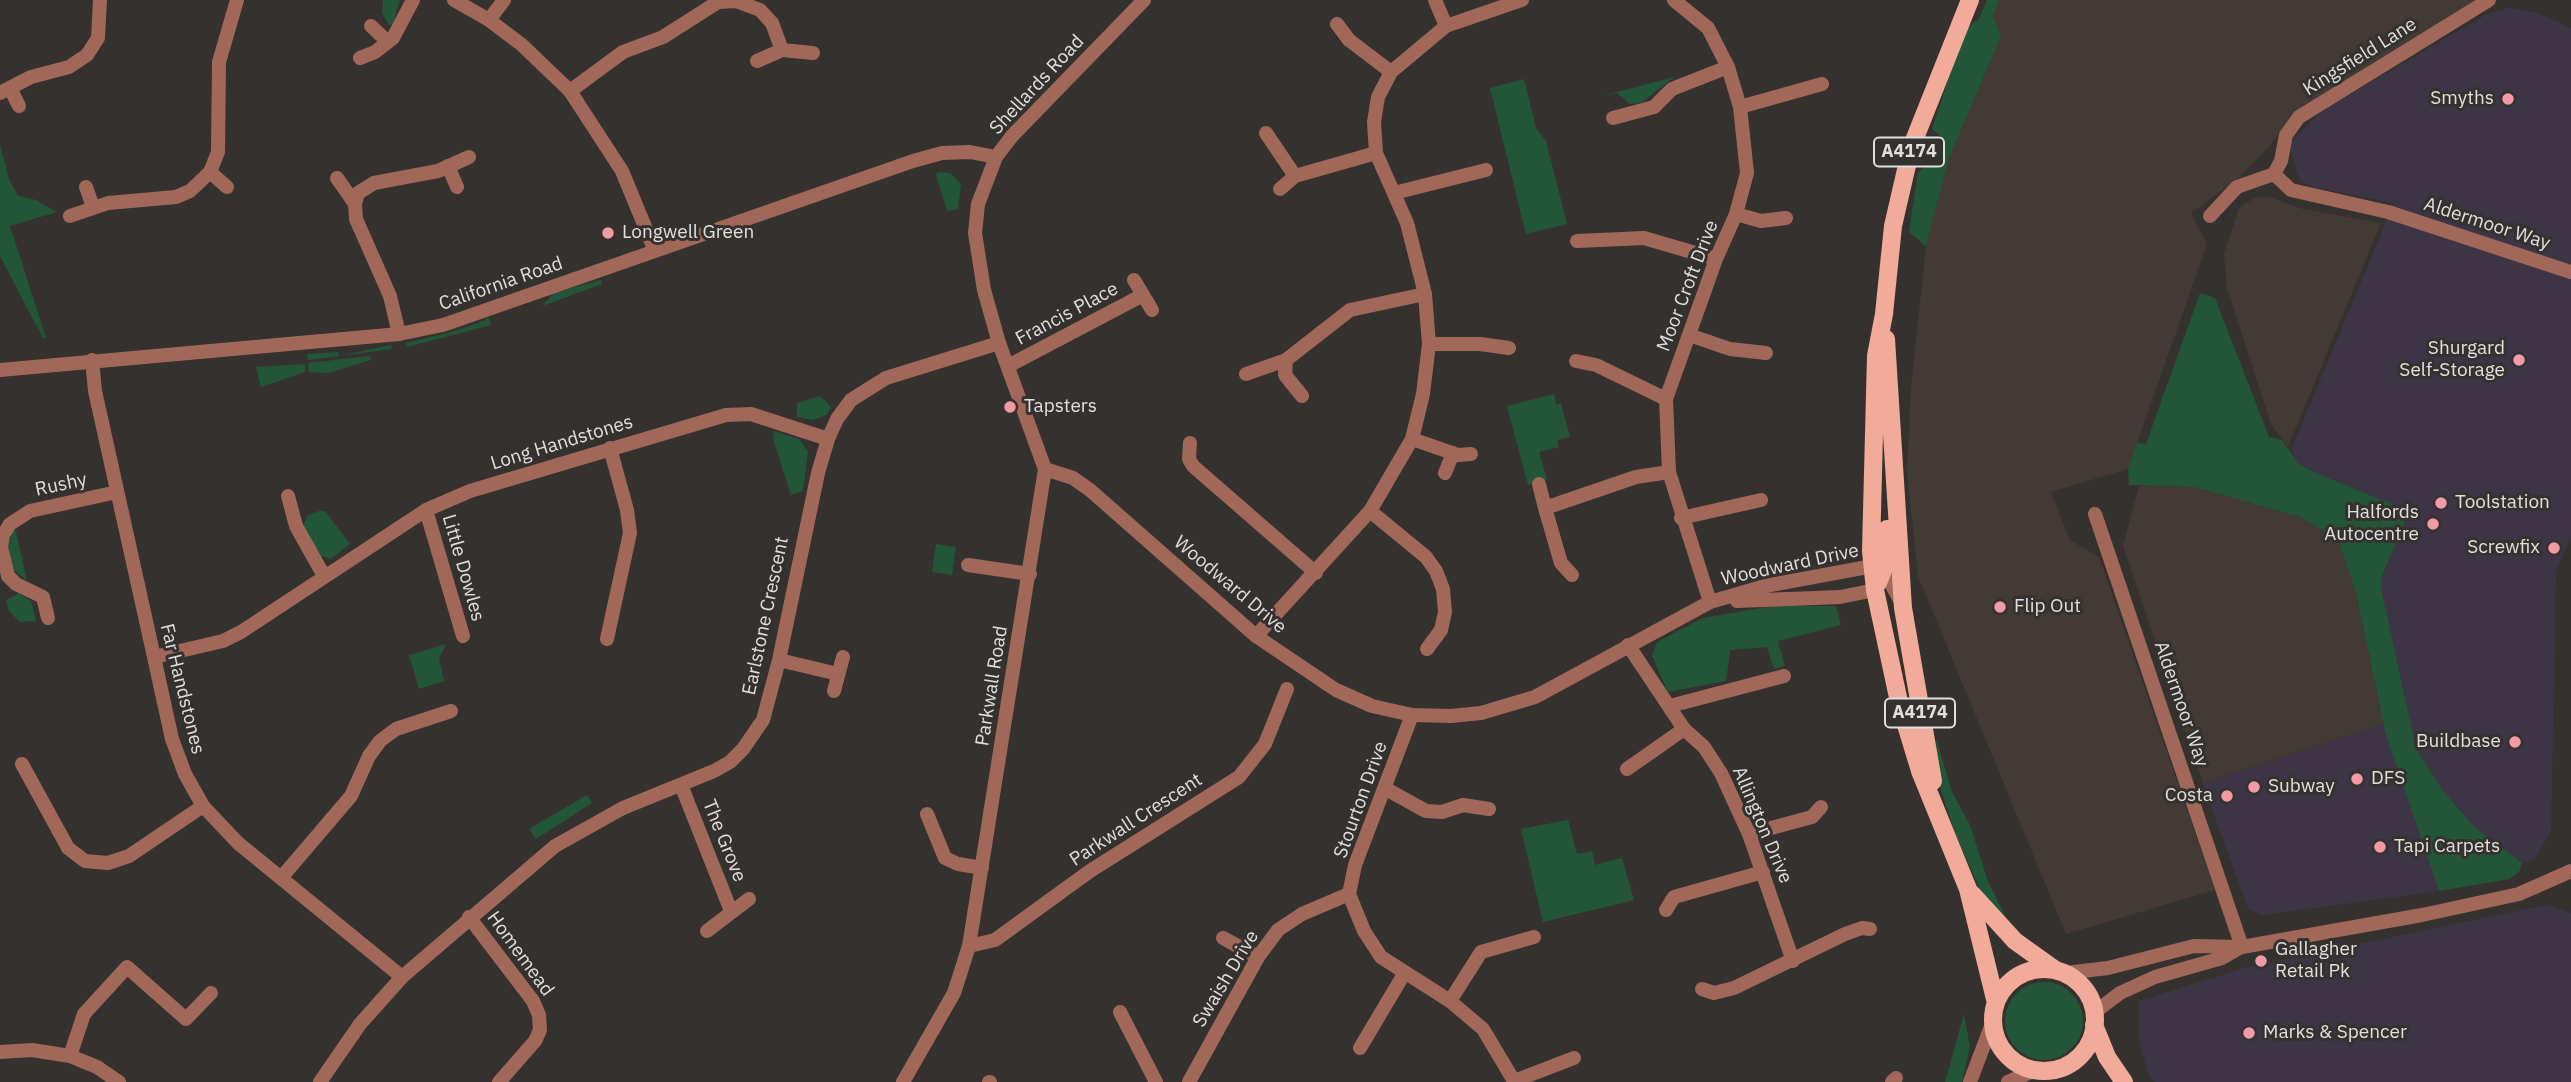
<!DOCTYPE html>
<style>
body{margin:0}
canvas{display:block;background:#34312f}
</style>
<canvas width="2571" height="1082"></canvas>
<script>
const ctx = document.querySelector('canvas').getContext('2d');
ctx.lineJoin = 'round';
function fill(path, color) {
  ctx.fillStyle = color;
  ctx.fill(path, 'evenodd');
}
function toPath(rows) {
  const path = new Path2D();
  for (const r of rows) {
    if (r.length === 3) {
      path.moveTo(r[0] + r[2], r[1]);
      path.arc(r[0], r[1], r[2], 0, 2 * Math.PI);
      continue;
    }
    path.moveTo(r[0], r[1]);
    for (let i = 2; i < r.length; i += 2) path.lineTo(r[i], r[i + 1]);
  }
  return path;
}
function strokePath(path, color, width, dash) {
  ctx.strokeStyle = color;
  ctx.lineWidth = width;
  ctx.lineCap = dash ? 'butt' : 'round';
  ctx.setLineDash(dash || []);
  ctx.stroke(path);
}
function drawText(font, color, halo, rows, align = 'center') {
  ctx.font = font + ' "IBM Plex Sans",sans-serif';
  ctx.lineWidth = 6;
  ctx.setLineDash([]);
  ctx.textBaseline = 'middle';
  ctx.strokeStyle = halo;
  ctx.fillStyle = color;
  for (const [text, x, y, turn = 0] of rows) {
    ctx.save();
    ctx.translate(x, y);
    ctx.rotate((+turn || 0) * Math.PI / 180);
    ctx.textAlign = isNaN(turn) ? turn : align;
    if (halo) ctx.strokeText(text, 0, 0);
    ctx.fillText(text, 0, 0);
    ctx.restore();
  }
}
fill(toPath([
 [2509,8,2535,12,2571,28,2571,536,2556,571,2551,832,2535,858,2522,863,2473,826,2441,788,2416,749,2381,588,2382,576,2409,511,2311,471,2298,463,2291,450,2394,203,2313,187,2300,181,2290,149,2294,138,2322,111,2487,14],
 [2383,724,2439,891,2262,915,2248,909,2203,783],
 [2547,905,2571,913,2571,1082,2155,1082,2149,1076,2139,1041,2139,1001,2247,967]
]), '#3d3546');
fill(toPath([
 [1999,0,2477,0,2291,115,2272,143,2239,178,2191,213,2207,244,2128,469,2051,492,2070,540,2099,557,2215,890,2066,934,1918,576,1907,471,1911,387,1926,246,1948,161,2001,36,1993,16],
 [2269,197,2303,209,2381,223,2288,447,2271,424,2227,288,2224,254,2239,208,2254,198],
 [2139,486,2194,487,2300,517,2338,539,2356,593,2383,724,2203,783,2123,546]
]), '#433935');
fill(toPath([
 [383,0,400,0,393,24,389,25,382,13],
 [1987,0,1999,0,1993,16,2001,36,1948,161,1926,246,1909,232,1918,173,1937,154,1942,138,1932,129,1965,29,1979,19],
 [1674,77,1641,103,1630,104,1617,93,1602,96],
 [1524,79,1536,128,1546,141,1567,224,1526,234,1490,88],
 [0,145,9,179,18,196,36,200,57,212,10,226,46,338,43,338,0,256],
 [938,172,950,173,961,184,958,209,947,211,936,175],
 [601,280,602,284,542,306,554,293],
 [2200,293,2215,298,2269,437,2282,440,2298,463,2311,471,2409,511,2382,576,2381,588,2416,749,2441,788,2473,826,2522,863,2519,872,2509,879,2439,891,2385,732,2356,593,2338,539,2300,517,2194,487,2129,485,2128,469,2137,443,2146,444],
 [488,316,491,325,407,347,406,343,455,331,484,321],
 [391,345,392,349,308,360,307,354,338,352,339,356],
 [370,356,371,360,328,373,309,372,308,363],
 [305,364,305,372,261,387,256,367],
 [1554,394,1556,404,1561,404,1570,437,1557,440,1559,447,1539,452,1547,480,1528,485,1507,406],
 [820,396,831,407,826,415,813,420,797,417,797,403],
 [774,431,799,439,808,451,803,491,791,495,773,439],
 [319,511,325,511,350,544,331,559,318,555,303,526,307,516],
 [14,529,16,532,27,581,13,569,8,545],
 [936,544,956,547,952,575,932,572],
 [19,593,31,601,36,621,20,622,9,611,6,600],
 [1773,606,1836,606,1841,625,1778,641,1785,666,1774,669,1767,647,1730,650,1726,681,1668,692,1652,656,1657,642,1703,618],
 [446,644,439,658,444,681,419,689,409,655],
 [1936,738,1952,792,1970,825,1988,882,2011,927,1982,894,1956,836,1939,784],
 [587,795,592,803,536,839,530,830,532,827],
 [1568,820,1577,854,1592,851,1595,865,1622,858,1634,900,1543,922,1521,829],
 [2044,1021,39],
 [1964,1014,1970,1047,1962,1082,1945,1082]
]), '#235638');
strokePath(toPath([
 [1435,0,1446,26],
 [1674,0,1708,28,1728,67,1740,107,1747,173,1736,214,1716,259,1666,399,1669,472,1710,602],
 [489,20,504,0],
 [1337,24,1349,40,1391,72],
 [371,26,388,42],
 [360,58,375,52,393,38,413,0],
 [757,61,782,50,813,53],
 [10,88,19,106],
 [570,91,623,52,663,37,718,2,736,1,760,10,772,23,782,50],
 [0,93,31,77,69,67,87,55,98,38,100,0],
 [1740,107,1822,84],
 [1613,118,1654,107,1672,89,1728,67],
 [1266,133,1295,176],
 [448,166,457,187],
 [210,172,227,187],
 [2274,174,2291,190,2388,212,2571,272],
 [337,178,355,204],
 [86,187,93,207],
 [1280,189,1295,176,1376,153],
 [1394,193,1486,170],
 [1736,214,1761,221,1786,218],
 [70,216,108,203,176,197,190,191,210,172,218,152,219,62,237,0],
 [2210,216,2237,187,2274,174,2281,161,2286,135,2299,117,2489,0],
 [1577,241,1644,238,1716,259],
 [1134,280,1152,310],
 [399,334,390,296,356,219,355,204,358,193,374,183,438,171,469,157],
 [1689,335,1730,349,1766,353],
 [1429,344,1480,344,1509,348],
 [92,360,95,391,154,657,172,739,185,774,203,806,238,843,402,977],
 [1286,360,1285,375,1302,396],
 [1576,361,1596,365,1666,399],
 [1008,366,1143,295],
 [1246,374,1286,360,1350,310,1425,294],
 [1412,439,1458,455,1471,454],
 [1190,443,1189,459,1193,466,1316,573],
 [1445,473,1453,453],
 [1539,484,1545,508],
 [288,496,296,526,324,576],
 [426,510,463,636],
 [1370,511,1426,557,1436,571,1443,589,1445,612,1441,630,1427,649],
 [2095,514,2242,947],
 [1681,518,1761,500],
 [968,565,1030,574],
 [1572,575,1561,563,1545,508,1636,477,1669,472],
 [48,618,43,597,16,584,8,576,1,547,3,535,10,524,30,511,117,492],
 [1256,636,1370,511,1412,439,1423,394,1429,344,1425,294,1407,223,1376,153,1374,122,1378,97,1391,72,1446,26,1522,0],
 [607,639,630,533,627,510,610,448],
 [1628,645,1684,729,1704,747,1721,773,1749,834,1793,961],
 [154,657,223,641,241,632,426,510,470,491,726,415,751,414,828,439],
 [779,660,838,674],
 [834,691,843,657],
 [1670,706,1784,676],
 [1412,715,1355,865,1349,894,1364,931,1381,957,1450,1001,1483,1029,1514,1081,1574,1058],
 [22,764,68,848,85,861,108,863,129,856,203,806],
 [1627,769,1684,729],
 [681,785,731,911],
 [1386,789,1426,811,1442,812,1463,805,1489,809],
 [927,814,945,858,958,864,982,868],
 [1749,834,1812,817,1821,807],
 [281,878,351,796,369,756,380,741,396,729,451,711],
 [1666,910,1674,897,1763,872],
 [469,917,533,1001,539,1015,540,1030,535,1041,499,1082],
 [707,931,749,899],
 [1223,938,1258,957],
 [969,946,995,940,1090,871,1239,777,1265,744,1287,689],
 [2065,973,2108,968,2194,946,2242,947,2422,915,2519,894,2571,871],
 [1702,989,1714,993,1734,988,1845,934,1862,928,1870,929],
 [1450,1001,1481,952,1534,937],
 [1120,1012,1156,1082],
 [2095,1012,2120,993,2155,977,2222,958,2241,947],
 [1360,1048,1404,974],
 [0,1052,32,1050,70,1056,97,1067,119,1082],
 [70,1056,84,1014,127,967,186,1019,211,993],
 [320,1082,360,1024,402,977,555,846,623,808,714,771,730,762,743,749,763,720,779,660,818,473,828,439,837,419,851,400,886,378,999,343],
 [989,1082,990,1082],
 [1189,1082,1258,957,1278,930,1302,914,1349,894],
 [1892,1082,1896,1078]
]), '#a1685a', 14);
strokePath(toPath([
 [454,0,489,20,522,45,570,91,622,171,655,251],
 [0,370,399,334,443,325,913,161,942,153,970,152,996,157],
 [1045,469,1073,478,1090,490,1256,636,1336,690,1372,706,1412,715,1451,716,1481,713,1535,697,1710,602,1765,586,1873,566,1890,582,1901,602],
 [1737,601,1840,597,1875,590],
 [903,1082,954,993,969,946,1045,469,999,343,984,290,975,233,978,204,996,157,1012,136,1144,0],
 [1970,1082,1993,1021],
 [2008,1082,2035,1070]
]), '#a1685a', 14);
strokePath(toPath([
 [1970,0,1911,148,1893,226,1884,314,1876,356,1871,551,1875,590,1899,702,1920,771,1968,889,1996,1003],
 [1886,339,1903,608,1933,781],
 [1878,583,1886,563,1887,529],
 [1972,894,2015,941,2057,971],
 [2044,1020,51],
 [2094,1025,2107,1057,2124,1082]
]), '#f2ab9a', 18);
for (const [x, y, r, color] of [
 [2508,99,7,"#f49aa7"],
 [608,233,7,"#f49aa7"],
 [2519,360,7,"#f49aa7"],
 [1010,407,7,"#f49aa7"],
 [2441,503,7,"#f49aa7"],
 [2433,524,7,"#f49aa7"],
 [2554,548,7,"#f49aa7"],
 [2000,607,7,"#f49aa7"],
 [2515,742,7,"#f49aa7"],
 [2357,779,7,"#f49aa7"],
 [2254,787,7,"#f49aa7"],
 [2227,796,7,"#f49aa7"],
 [2380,847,7,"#f49aa7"],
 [2261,961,7,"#f49aa7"],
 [2249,1033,7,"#f49aa7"]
]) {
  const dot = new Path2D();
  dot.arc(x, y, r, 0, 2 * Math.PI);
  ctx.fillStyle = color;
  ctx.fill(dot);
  strokePath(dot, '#34312f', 2.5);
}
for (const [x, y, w] of [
 [1909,152,70],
 [1920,713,70]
]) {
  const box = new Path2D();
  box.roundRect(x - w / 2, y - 14.5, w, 29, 5);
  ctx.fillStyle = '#34312f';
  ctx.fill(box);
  strokePath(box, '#e1dfde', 2);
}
drawText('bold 18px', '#e1dfde', null, [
 ["A4174",1909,152],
 ["A4174",1920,713]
]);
drawText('19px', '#e1dfde', '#34312f', [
 ["Kingsfield Lane",2360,57,-32],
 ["Shellards Road",1037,85,-47],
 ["Aldermoor Way",2487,224,18],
 ["California Road",501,284,-19],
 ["Moor Croft Drive",1688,286,-69],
 ["Francis Place",1067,314,-28],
 ["Long Handstones",562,443,-17],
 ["Rushy",61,485,-12],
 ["Woodward Drive",1790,565,-12],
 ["Little Dowles",463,568,74],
 ["Woodward Drive",1230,585,40],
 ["Earlstone Crescent",766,616,-78],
 ["Parkwall Road",992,686,-81],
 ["Far Handstones",182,689,76],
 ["Aldermoor Way",2181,704,71],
 ["Stourton Drive",1361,800,-70],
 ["Parkwall Crescent",1136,820,-33],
 ["Allington Drive",1762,825,67],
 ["The Grove",724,841,68],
 ["Homemead",520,954,54],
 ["Swaish Drive",1226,979,-59]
]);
drawText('19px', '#e1dfde', '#34312f', [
 ["Smyths",2494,99,"right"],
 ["Longwell Green",622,233],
 ["Shurgard",2505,349,"right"],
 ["Self-Storage",2505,371,"right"],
 ["Tapsters",1024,407],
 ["Toolstation",2455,503],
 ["Halfords",2419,513,"right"],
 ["Autocentre",2419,535,"right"],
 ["Screwfix",2540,548,"right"],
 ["Flip Out",2014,607],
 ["Buildbase",2501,742,"right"],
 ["DFS",2371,779],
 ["Subway",2268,787],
 ["Costa",2213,796,"right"],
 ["Tapi Carpets",2394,847],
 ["Gallagher",2275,950],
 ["Retail Pk",2275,972],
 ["Marks & Spencer",2263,1033]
], 'left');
</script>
